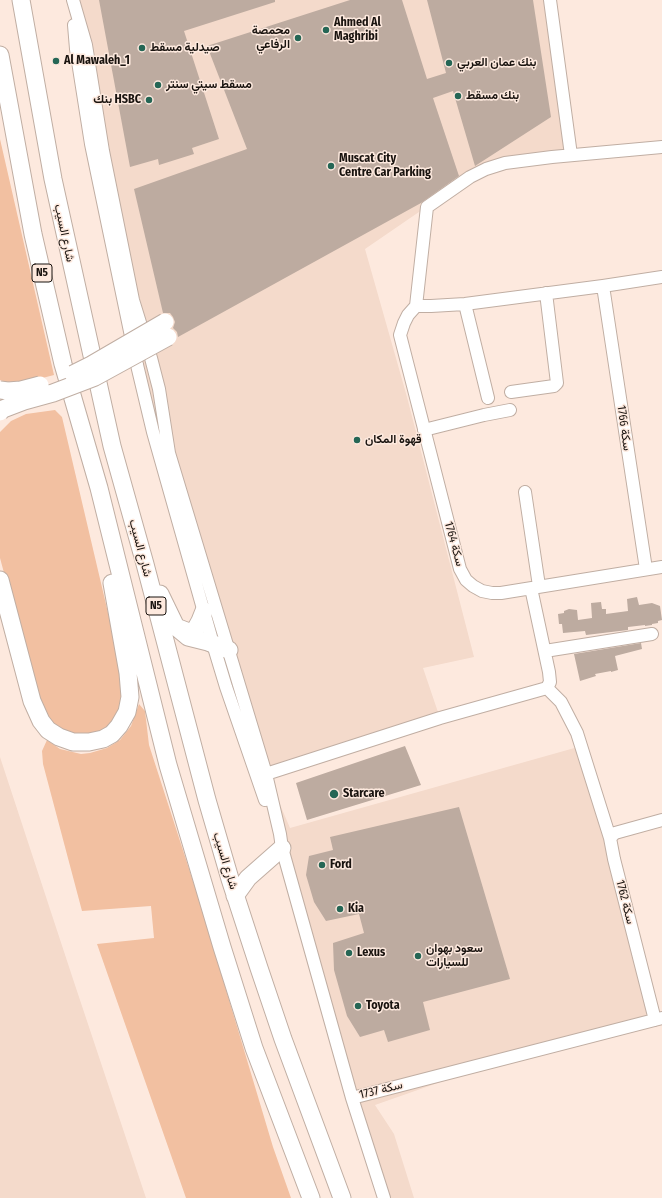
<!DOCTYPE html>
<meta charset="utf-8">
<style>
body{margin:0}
canvas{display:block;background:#fde9de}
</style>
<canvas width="662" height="1198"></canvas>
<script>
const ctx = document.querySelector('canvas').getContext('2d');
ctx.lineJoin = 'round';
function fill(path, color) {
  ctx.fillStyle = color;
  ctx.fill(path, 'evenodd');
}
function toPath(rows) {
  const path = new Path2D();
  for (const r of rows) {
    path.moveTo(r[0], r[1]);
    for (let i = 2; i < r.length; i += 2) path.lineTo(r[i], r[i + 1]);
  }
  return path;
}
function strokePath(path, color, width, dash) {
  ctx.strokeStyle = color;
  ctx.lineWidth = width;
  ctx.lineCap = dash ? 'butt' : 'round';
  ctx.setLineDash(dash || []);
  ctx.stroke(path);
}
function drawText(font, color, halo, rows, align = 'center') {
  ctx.font = font + ' "Fira Sans Condensed",Vazirmatn,sans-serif';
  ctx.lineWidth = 3;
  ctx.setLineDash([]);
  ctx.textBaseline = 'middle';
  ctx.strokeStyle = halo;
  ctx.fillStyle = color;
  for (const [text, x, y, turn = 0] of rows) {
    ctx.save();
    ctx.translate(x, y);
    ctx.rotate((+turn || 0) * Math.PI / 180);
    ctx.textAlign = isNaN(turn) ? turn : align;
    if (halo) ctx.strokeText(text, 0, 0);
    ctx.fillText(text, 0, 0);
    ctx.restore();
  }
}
fill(toPath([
 [72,0,550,0,571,155,552,157,470,177,365,249,407,397,474,657,423,668,440,718,267,774,290,828,578,747,610,838,655,1020,506,1059,375,1105,394,1134,414,1198,384,1198,268,809,153,432],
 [0,757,72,976,146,1198,0,1198]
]), '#f4dacb');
fill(toPath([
 [0,139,54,375,31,381,6,382,0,380],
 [55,410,62,417,120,664,123,686,121,708,108,728,93,737,65,732,53,723,46,714,38,699,0,558,0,432,11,421,26,414],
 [139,704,145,711,149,745,201,906,273,1147,291,1198,186,1198,97,944,154,938,151,906,82,911,43,764,42,751,47,740,60,749,81,754,90,753,107,748,120,740,131,726]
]), '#f2c0a1');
fill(toPath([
 [99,0,275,0,275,2,184,31,219,139,192,148,194,154,159,165,158,159,130,167],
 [350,0,402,0,427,79,446,73,427,0,533,0,551,117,475,166,453,91,433,98,459,176,421,203,178,337,177,332,173,328,175,322,173,317,170,313,163,313,134,189,247,149,207,46],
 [637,597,639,605,652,603,660,606,662,620,658,621,658,623,652,624,652,625,645,626,645,625,628,627,628,630,586,635,585,631,563,633,562,624,559,624,558,614,564,613,564,611,569,609,577,610,578,620,592,618,591,603,601,602,602,609,606,609,606,614,628,611,627,599],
 [641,643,642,649,615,656,618,670,611,672,611,671,595,674,596,676,580,681,574,654],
 [405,746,421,785,307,820,296,783],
 [459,807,510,979,423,1002,430,1030,388,1042,384,1030,360,1037,347,1016,334,970,333,943,364,933,359,914,326,921,314,902,306,875,309,856,333,850,330,837]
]), '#bdaba0');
const minor = toPath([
 [73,0,86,45,103,151,133,300,151,358,159,389,169,453,266,774,280,834,282,848,352,1098,662,1018],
 [550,0,571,155],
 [74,25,76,49,91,144,137,365,153,432,213,644,226,687,265,800],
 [662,277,603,286,465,304,431,306,416,306,408,315,404,323,400,335,460,569,466,580,473,586,482,591,492,593,501,593,662,567],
 [603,286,646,569],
 [465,304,488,398],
 [416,306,427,207,470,177,486,169,505,163,552,157,662,147],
 [511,392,554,386,557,383,546,293],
 [424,430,484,415,510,410],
 [525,492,539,586],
 [545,651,652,634],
 [547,688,561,702,577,733,610,838],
 [266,774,440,718,547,688,550,682,549,672,531,588],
 [655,1020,614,859,610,838,615,833,662,820],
 [352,1098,384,1198]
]);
const highway = toPath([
 [21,0,53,179,112,446,145,564,207,800,230,879,259,968,283,1039,342,1198],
 [0,55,33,234,63,364,99,488,168,765,222,947,254,1048,311,1198],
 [0,580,32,701,41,721,48,730,59,737,73,742,89,742,103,739,112,734,119,726,127,712,130,697,128,673,112,583],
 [160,594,176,627,188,637,208,642,229,650],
 [176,627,189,632,195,630,200,621,204,611],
 [235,896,248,878,282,848]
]);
strokePath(minor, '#c0aea3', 14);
strokePath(highway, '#c0aea3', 19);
strokePath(minor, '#fff', 12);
strokePath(highway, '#fff', 17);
const highwayBridge = toPath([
 [73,374,91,365,165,322],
 [0,390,8,391,21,390,40,385],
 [0,412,3,409,24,401,53,393,95,377,168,337]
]);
strokePath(highwayBridge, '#c0aea3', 19, []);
strokePath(highwayBridge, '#fff', 17);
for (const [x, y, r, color] of [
 [326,30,4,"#256655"],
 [298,38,4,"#256655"],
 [142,48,4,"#256655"],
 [56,61,4,"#256655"],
 [449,63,4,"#256655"],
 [158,85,4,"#256655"],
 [458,96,4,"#256655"],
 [149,100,4,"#256655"],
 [331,166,4,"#256655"],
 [357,440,4,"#256655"],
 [334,794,5,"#256655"],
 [322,865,4,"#256655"],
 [340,909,4,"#256655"],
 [349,953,4,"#256655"],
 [418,956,4,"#256655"],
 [358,1006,4,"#256655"]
]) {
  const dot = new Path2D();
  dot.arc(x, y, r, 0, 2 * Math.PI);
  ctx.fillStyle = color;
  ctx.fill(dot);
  strokePath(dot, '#fde9de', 1.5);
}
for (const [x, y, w] of [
 [42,273,20],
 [156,606,20]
]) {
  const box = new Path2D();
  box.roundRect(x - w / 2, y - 9, w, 18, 3);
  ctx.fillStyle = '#fde9de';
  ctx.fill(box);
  strokePath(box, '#19130f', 1);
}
drawText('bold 11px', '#19130f', null, [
 ["N5",42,273],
 ["N5",156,606]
]);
drawText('bold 12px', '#19130f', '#fde9de', [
 ["Ahmed Al",334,23],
 ["Maghribi",334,37],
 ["محمصة",290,31,"right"],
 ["الرفاعي",290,45,"right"],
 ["صيدلية مسقط",150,48],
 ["Al Mawaleh_1",64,61],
 ["بنك عمان العربي",457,63],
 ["مسقط سيتي سنتر",166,85],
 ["بنك مسقط",466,96],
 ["بنك HSBC",141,100,"right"],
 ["Muscat City",339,159],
 ["Centre Car Parking",339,173],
 ["قهوة المكان",365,440],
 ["Starcare",343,794],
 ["Ford",330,865],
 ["Kia",348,909],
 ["سعود بهوان",426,949],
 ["للسيارات",426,963],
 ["Lexus",357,953],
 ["Toyota",366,1006]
], 'left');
drawText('12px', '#19130f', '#fde9de', [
 ["شارع السيب",64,233,78],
 ["سكة 1766",624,428,82],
 ["سكة 1764",454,544,75],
 ["شارع السيب",140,548,75],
 ["شارع السيب",225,861,73],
 ["سكة 1762",625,902,76],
 ["سكة 1737",381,1090,-14]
]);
</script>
